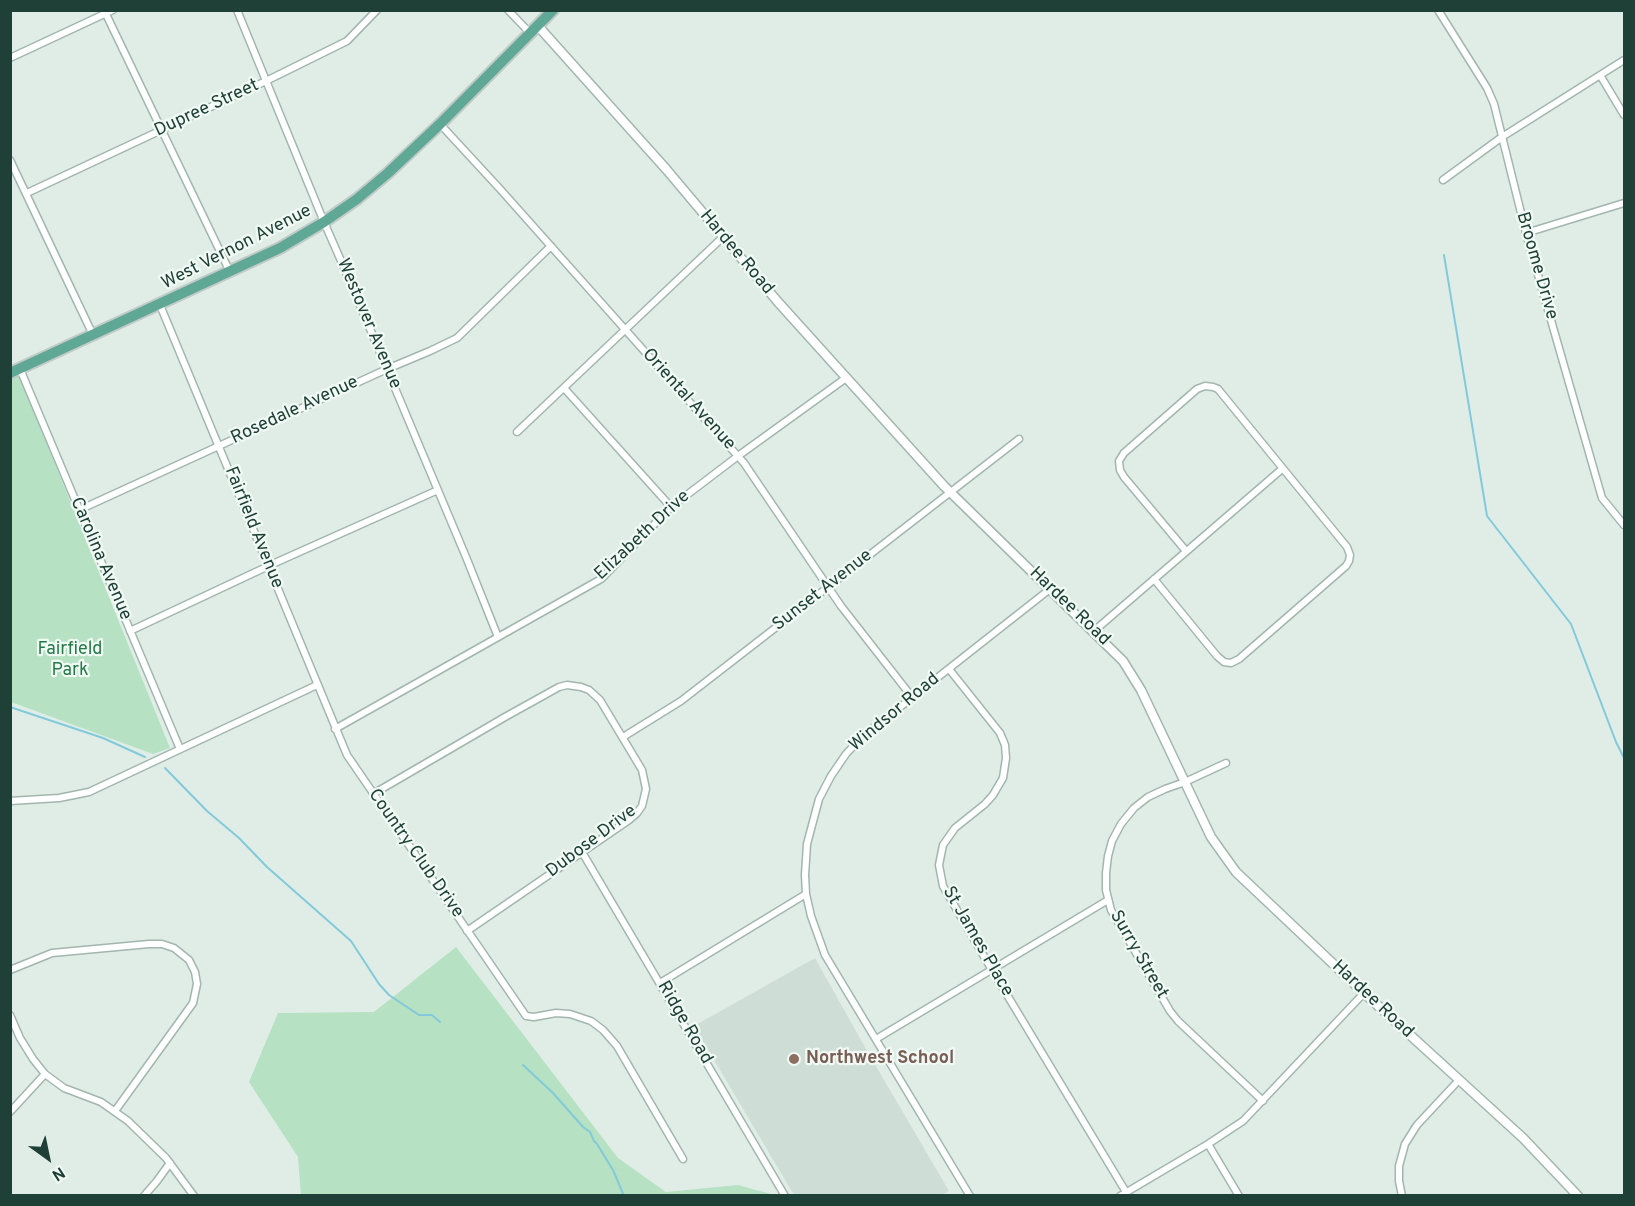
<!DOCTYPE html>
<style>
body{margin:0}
#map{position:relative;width:1635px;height:1206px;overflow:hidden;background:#e0ede7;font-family:Overpass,sans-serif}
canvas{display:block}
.frame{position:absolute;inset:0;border:12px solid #1f4037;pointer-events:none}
.north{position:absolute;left:18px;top:1128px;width:60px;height:60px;-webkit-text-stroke:4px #f1f9f5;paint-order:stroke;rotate:147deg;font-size:16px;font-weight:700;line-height:24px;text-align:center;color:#1f4037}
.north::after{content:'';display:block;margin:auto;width:21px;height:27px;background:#1f4037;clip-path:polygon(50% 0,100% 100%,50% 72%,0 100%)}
</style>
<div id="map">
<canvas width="1635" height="1206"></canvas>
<div class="frame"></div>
<div class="north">N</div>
</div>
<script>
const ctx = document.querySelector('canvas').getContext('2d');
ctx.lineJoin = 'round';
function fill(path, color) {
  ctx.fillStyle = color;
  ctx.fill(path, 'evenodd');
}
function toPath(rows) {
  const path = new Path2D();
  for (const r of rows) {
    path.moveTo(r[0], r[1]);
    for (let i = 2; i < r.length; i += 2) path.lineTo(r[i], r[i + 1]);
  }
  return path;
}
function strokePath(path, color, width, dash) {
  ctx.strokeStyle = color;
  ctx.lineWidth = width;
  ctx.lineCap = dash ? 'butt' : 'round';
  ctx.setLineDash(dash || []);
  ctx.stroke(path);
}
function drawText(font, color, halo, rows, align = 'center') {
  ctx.font = font + ' Overpass,sans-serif';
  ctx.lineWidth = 4.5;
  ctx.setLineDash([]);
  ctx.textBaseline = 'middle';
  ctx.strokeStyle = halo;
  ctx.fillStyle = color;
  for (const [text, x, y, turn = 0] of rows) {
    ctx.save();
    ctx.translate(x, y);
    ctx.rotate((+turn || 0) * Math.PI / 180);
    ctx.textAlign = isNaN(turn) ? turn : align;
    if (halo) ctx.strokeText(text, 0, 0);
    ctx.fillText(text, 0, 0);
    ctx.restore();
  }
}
fill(toPath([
 [815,958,870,1056,949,1191,939,1196,794,1195,694,1026]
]), '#ceddd6');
fill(toPath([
 [17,370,170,748,153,754,11,702,10,373],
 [456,947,618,1158,666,1192,738,1185,774,1195,301,1195,298,1157,249,1082,278,1013,374,1012]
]), '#b6e1c2');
strokePath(toPath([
 [1444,255,1487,516,1571,624,1616,742,1624,758],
 [10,707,103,738,145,757],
 [165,768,207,811,239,838,267,867,351,941,379,984,389,995,419,1015,432,1015,440,1022],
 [523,1065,553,1093,583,1127,590,1132,594,1141,597,1144,613,1170,624,1196]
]), '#82cad9', 2);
const minor = toPath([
 [104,10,230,272],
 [237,10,324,222,352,286,466,557,498,637],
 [508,10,530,33],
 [1438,10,1487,88,1494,104,1526,233,1602,498,1624,525],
 [10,58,113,10],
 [1600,75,1624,115],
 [440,124,500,189,744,463,841,606,912,697],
 [10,160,93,335],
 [1443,180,1502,137,1624,60],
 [27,193,266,81,347,41,377,10],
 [1526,233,1624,203],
 [160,305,347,755,526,1016,534,1017,556,1013,570,1014,591,1021,603,1030,617,1046,683,1159],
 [20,369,180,749],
 [564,388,671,507],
 [517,432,723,237],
 [79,510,387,369,430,351,457,338,551,246],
 [1154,579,1217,656,1224,662,1231,663,1239,659,1346,566,1349,561,1350,555,1347,547,1218,389,1213,387,1205,386,1197,389,1124,453,1119,461,1120,470,1124,477,1186,551],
 [130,631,277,562,438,490],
 [1094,631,1282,469],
 [949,669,1000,733,1005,745,1006,758,1003,778,993,795,985,804,955,828,943,845,939,865,943,886,992,970,1126,1192],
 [335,729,601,579,671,507,738,456,846,378],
 [623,737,681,701,1019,439],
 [1226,763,1185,782,1165,789,1148,797,1134,808,1121,824,1112,841,1108,856,1106,873,1106,890,1111,910,1170,1011,1178,1021,1263,1101],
 [373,794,505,717,559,687,567,685,581,687,589,690,600,700,642,770,646,789,642,806,637,813,629,820,467,931],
 [10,801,59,798,89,792,317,685],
 [582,852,785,1196],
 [10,970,52,953,149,944,162,944,174,948,189,960,195,972,197,984,193,1003,115,1111],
 [660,983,806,894],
 [10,1015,20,1038,33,1059,45,1074,64,1088,101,1102,128,1121,166,1158,194,1196],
 [876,1039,1108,900],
 [10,1112,45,1074],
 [1208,1144,1239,1196],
 [144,1196,157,1181,170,1163],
 [970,1196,825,955,811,916,806,894,805,875,807,844,819,799,831,776,846,754,862,737,1050,589],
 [1120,1196,1208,1144,1243,1121,1364,993],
 [1402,1196,1399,1181,1399,1166,1405,1144,1417,1125,1459,1080]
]);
const tertiary = toPath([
 [538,26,666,169,778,302,944,486,1123,661,1141,690,1211,837,1236,872,1364,993,1523,1138,1578,1196]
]);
const primary = toPath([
 [10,373,280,248,324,222,357,199,388,173,440,124,553,10]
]);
strokePath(minor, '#a2b6af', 9);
strokePath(tertiary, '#a2b6af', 11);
strokePath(primary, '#c0cac7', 14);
strokePath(minor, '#fff', 6);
strokePath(tertiary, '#fff', 8);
strokePath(primary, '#5fa896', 10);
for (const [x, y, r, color] of [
 [794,1059,6,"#8d6e63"]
]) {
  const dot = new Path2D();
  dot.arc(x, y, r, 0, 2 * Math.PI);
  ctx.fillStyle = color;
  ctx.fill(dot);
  strokePath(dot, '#f1f9f5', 2);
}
drawText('18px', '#1f4037', '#f1f9f5', [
 ["Dupree Street",207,109,-25],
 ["West Vernon Avenue",237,248,-27],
 ["Hardee Road",736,253,50],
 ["Broome Drive",1536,266,74],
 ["Westover Avenue",368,324,67],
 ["Oriental Avenue",688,400,48],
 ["Rosedale Avenue",295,411,-25],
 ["Fairfield Avenue",253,528,68],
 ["Elizabeth Drive",643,536,-43],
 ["Carolina Avenue",100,559,67],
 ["Sunset Avenue",823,591,-38],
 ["Hardee Road",1069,607,44],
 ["Windsor Road",895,713,-40],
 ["Dubose Drive",592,842,-37],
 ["Country Club Drive",415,854,55],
 ["St James Place",977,942,60],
 ["Surry Street",1138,955,60],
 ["Hardee Road",1372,1000,43],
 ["Ridge Road",684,1023,60]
]);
drawText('18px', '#247b47', '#f1f9f5', [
 ["Fairfield",70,650],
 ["Park",70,671]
]);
drawText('bold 18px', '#785e54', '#f1f9f5', [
 ["Northwest School",806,1059]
], 'left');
</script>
